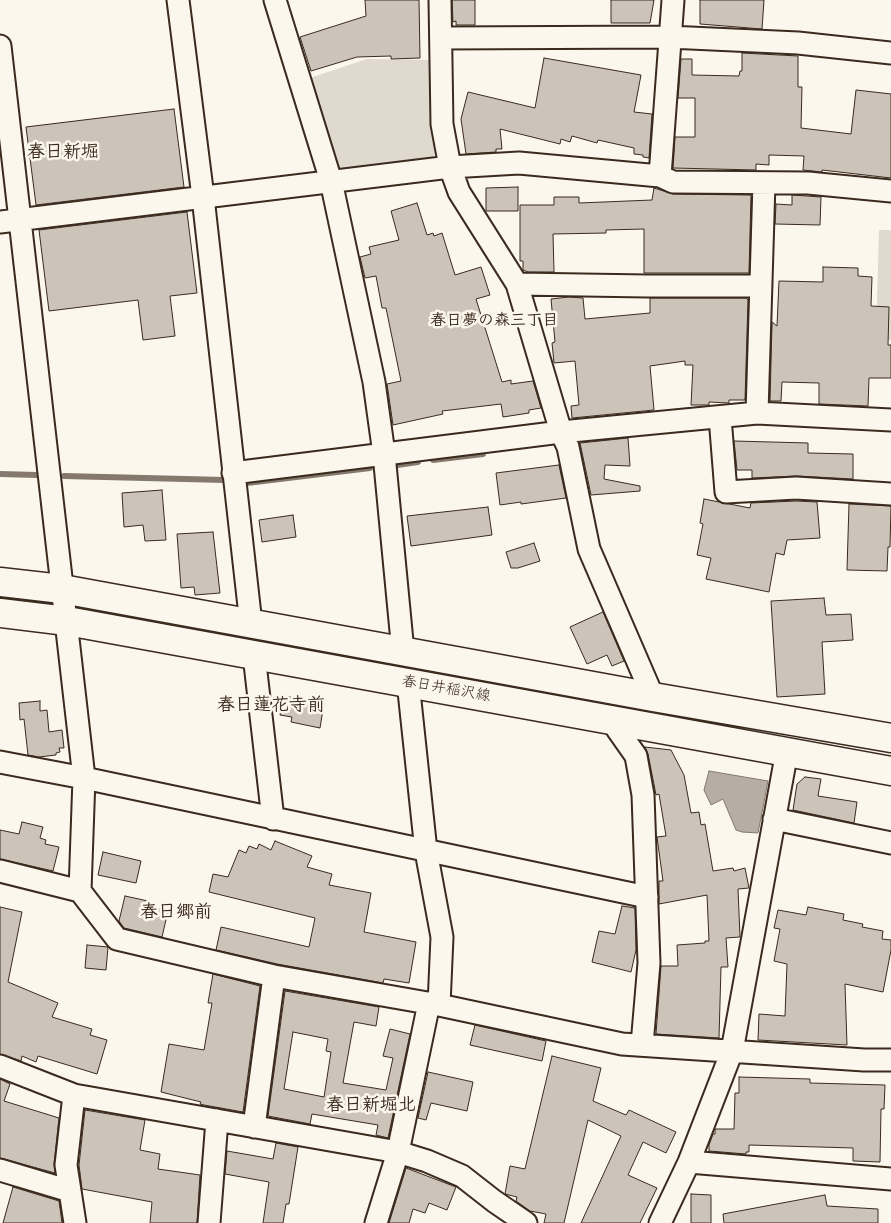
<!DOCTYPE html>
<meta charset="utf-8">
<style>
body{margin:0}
canvas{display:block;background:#fbf7ec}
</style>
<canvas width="891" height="1223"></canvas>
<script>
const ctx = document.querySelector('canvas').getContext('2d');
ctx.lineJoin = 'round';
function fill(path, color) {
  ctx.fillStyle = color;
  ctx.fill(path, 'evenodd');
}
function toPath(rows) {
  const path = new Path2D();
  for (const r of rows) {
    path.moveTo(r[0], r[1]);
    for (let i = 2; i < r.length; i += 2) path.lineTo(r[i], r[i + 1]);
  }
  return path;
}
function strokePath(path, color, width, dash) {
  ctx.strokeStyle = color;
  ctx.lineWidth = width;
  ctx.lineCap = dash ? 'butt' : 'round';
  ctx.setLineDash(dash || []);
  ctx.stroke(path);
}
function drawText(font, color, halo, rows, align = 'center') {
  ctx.font = font + ' "Balsamiq Sans","Klee One",sans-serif';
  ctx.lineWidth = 5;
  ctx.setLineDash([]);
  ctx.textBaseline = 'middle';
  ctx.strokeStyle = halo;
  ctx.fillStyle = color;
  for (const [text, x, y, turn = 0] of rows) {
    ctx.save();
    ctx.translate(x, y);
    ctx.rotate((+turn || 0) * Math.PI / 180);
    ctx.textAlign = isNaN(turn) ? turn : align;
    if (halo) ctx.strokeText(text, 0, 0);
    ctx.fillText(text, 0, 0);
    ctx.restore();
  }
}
fill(toPath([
 [367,59,432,60,431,126,435,154,429,162,344,171,335,165,307,79],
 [879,230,891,230,891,340,876,339]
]), '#dfd9ce');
const water = toPath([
 [709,771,768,781,758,833,742,832,736,830,723,799,711,805,704,790,709,771]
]);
fill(water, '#b6aea2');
strokePath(water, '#85796d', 1);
strokePath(toPath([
 [433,460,483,454],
 [397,465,418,462],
 [0,474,37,475],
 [64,476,225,480],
 [247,483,370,468]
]), '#85796d', 6);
const building = toPath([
 [365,0,419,0,420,58,391,59,391,56,357,57,311,71,300,37,366,16,365,0],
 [452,0,475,0,475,25,456,25,456,21,453,22,452,0],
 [611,0,654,0,650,23,611,23,611,0],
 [700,0,764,0,762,29,700,24,700,0],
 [742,53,798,56,798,87,802,87,801,128,851,134,856,90,891,94,891,178,822,170,822,172,803,170,804,156,769,155,769,165,756,164,756,170,673,168,675,137,695,137,695,98,678,98,681,59,692,59,692,75,739,76,740,71,742,71,742,53],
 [544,58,641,75,634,112,652,114,649,158,643,157,643,155,634,154,634,148,598,140,597,143,572,136,570,142,561,139,560,144,500,129,502,149,496,149,496,152,466,154,461,119,468,92,535,108,544,58],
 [174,109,184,187,36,205,26,127,174,109],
 [518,187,518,211,486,211,486,188,518,187],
 [654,188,673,194,751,195,749,273,644,273,644,229,606,230,606,233,553,234,554,272,528,272,523,270,523,261,520,261,520,205,554,205,554,197,579,197,579,203,652,200,654,188],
 [792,195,821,197,820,225,775,224,776,204,792,205,792,195],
 [417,203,427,235,433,233,434,236,442,233,455,275,481,267,490,295,476,299,502,382,511,380,511,384,533,381,541,408,529,410,529,413,503,417,501,404,442,411,443,414,393,425,387,384,401,381,386,308,382,308,376,276,365,278,360,257,371,254,369,247,399,240,391,211,417,203],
 [187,212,197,293,170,296,175,336,143,340,138,300,49,311,39,230,187,212],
 [823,267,858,268,858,276,872,277,871,306,889,307,888,345,891,345,891,378,869,378,868,406,819,404,819,383,782,382,781,401,770,401,772,322,777,326,779,281,823,282,823,267],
 [569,297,583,298,585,319,650,313,650,298,746,298,748,300,745,400,729,400,729,403,709,402,709,405,691,405,693,365,685,365,685,361,650,366,654,410,572,418,571,406,579,405,575,361,554,363,552,343,555,342,551,299,569,297],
 [628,438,630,466,605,465,604,479,640,486,640,491,591,495,580,443,628,438],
 [734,441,808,443,808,453,853,454,853,479,797,476,752,478,752,470,737,470,734,441],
 [559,465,566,498,521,504,521,502,500,505,496,473,559,465],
 [162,490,166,540,145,541,143,525,124,527,122,493,162,490],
 [704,499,750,508,751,503,796,501,817,502,820,538,787,540,784,555,776,553,769,592,706,579,711,558,697,555,703,524,700,523,704,499],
 [849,504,891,506,890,547,888,547,887,571,847,570,849,504],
 [488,507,492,535,411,546,407,516,488,507],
 [293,515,296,537,262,542,259,520,293,515],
 [213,532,220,593,195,595,194,587,181,588,177,534,213,532],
 [534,543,540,561,518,568,511,568,506,552,534,543],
 [824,598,826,615,851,614,853,640,822,642,825,694,777,697,771,601,824,598],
 [603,612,624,661,612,666,607,655,587,664,570,627,603,612],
 [284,696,324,703,320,728,291,722,292,717,280,715,284,696],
 [40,701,40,711,47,710,49,732,62,730,64,748,59,748,60,752,56,753,56,755,39,757,28,755,24,719,20,720,19,703,40,701],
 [645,747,671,750,684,775,691,813,699,812,701,825,705,824,713,871,733,868,734,871,745,868,749,888,738,889,740,937,726,938,728,967,721,967,719,1038,656,1034,661,966,678,966,677,945,705,943,705,941,709,941,707,895,659,904,659,881,663,881,657,837,666,836,659,794,656,795,648,754,645,747],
 [805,777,821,779,818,796,857,802,854,823,793,810,797,784,805,777],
 [22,822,43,827,40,838,46,840,45,844,59,847,53,871,0,859,0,830,19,834,22,822],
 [275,841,312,856,307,867,332,874,329,885,371,893,364,932,416,942,409,983,384,979,383,983,277,964,216,950,221,927,309,947,315,918,209,892,213,874,228,877,239,850,246,853,249,846,257,849,259,844,271,850,275,841],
 [103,852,141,861,136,883,98,875,103,852],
 [125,896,148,901,147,906,168,911,162,937,124,928,119,921,125,896],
 [622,906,635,908,636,950,631,972,592,962,599,931,615,934,622,906],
 [0,907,22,912,8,982,58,1003,52,1017,92,1029,90,1035,107,1040,97,1074,38,1056,36,1062,22,1056,21,1061,0,1054,0,907],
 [808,907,844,914,843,920,863,924,862,927,883,931,882,939,891,940,891,950,883,992,845,984,847,1045,758,1040,759,1014,785,1016,787,964,774,961,780,929,774,928,778,910,806,915,808,907],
 [87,945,108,947,106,970,85,968,87,945],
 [213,974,260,986,243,1112,204,1105,200,1104,201,1102,161,1092,169,1044,204,1050,212,1003,208,1003,213,974],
 [285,991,379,1007,376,1026,354,1022,343,1083,386,1090,393,1058,383,1056,390,1029,410,1034,388,1138,376,1135,378,1125,312,1114,310,1124,268,1116,285,991],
 [293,1032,328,1039,326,1051,331,1052,324,1097,284,1089,293,1032],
 [475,1025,546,1041,542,1061,470,1045,475,1025],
 [552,1056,601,1068,593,1101,626,1115,629,1110,676,1132,666,1153,643,1142,628,1175,657,1188,640,1223,581,1223,621,1136,588,1120,564,1223,544,1223,546,1214,530,1211,516,1201,517,1197,505,1194,510,1166,525,1169,552,1056],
 [428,1072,473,1082,467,1111,431,1103,426,1120,418,1118,428,1072],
 [739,1077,810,1079,810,1083,885,1085,884,1109,881,1109,880,1162,853,1161,853,1148,749,1145,749,1152,746,1152,746,1154,709,1151,709,1145,713,1134,715,1134,715,1129,734,1129,735,1093,739,1093,739,1077],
 [0,1079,10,1084,4,1101,59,1118,54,1164,55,1173,0,1158,0,1079],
 [85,1110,145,1120,140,1150,160,1154,158,1169,200,1175,197,1223,150,1223,152,1202,82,1189,79,1165,85,1110],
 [276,1143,298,1147,289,1204,286,1204,283,1223,263,1223,269,1182,225,1174,227,1151,273,1159,276,1143],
 [406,1168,456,1187,447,1210,429,1203,425,1213,413,1209,409,1223,389,1223,406,1168],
 [13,1187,59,1201,62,1223,3,1223,13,1187],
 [691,1194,711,1195,711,1223,691,1223,691,1194],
 [825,1195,827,1206,878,1209,878,1223,724,1223,723,1214,825,1195]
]);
fill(building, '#ccc4b9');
strokePath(building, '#3b2a1e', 1);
const street = toPath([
 [178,0,203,197,251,624],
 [275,0,331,181,374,382,384,454,403,652],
 [440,0,442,124,450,167,459,192,517,284,561,432,568,447,589,549,653,697],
 [441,38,669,37,798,43,891,53],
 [0,46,84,778,80,891],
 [660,176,673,0],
 [0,222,450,167,519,163,660,176,673,182,808,183,891,191],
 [517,284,648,286,761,286],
 [757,413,764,183],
 [720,417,726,492,796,488,891,494],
 [233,473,561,432,757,413,891,420],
 [254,655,273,819],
 [408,682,426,851,442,937,439,1005],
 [618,720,617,729,636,756,643,795,649,963,642,1045],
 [0,762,84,778,647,897],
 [774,819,891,843],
 [0,871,80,891,117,939,274,976,439,1005,622,1044,864,1060,891,1060],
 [0,1066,74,1095,398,1152,427,1161,462,1176,494,1201,526,1223],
 [74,1095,66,1165,75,1223],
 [254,1127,274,976],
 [689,1162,891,1179],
 [0,1170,70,1191],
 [209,1223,217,1120],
 [376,1223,398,1152,429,1003],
 [660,1223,689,1162,732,1051,787,751]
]);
const primary = toPath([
 [0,582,62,589,653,697,891,738],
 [0,613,67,621,891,771]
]);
strokePath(street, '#3b2a1e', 25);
strokePath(primary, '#3b2a1e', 31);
strokePath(street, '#fbf7ec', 21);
strokePath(primary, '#fbf7ec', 28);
drawText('15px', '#3b2a1e', '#fbf7ec', [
 ["春日井稲沢線",446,689,10]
]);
drawText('bold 16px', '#3b2a1e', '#fbf7ec', [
 ["春日夢の森三丁目",494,321]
]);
drawText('bold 18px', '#3b2a1e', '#fbf7ec', [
 ["春日新堀",63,152],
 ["春日蓮花寺前",271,705],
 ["春日郷前",176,912],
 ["春日新堀北",371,1105]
]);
</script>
